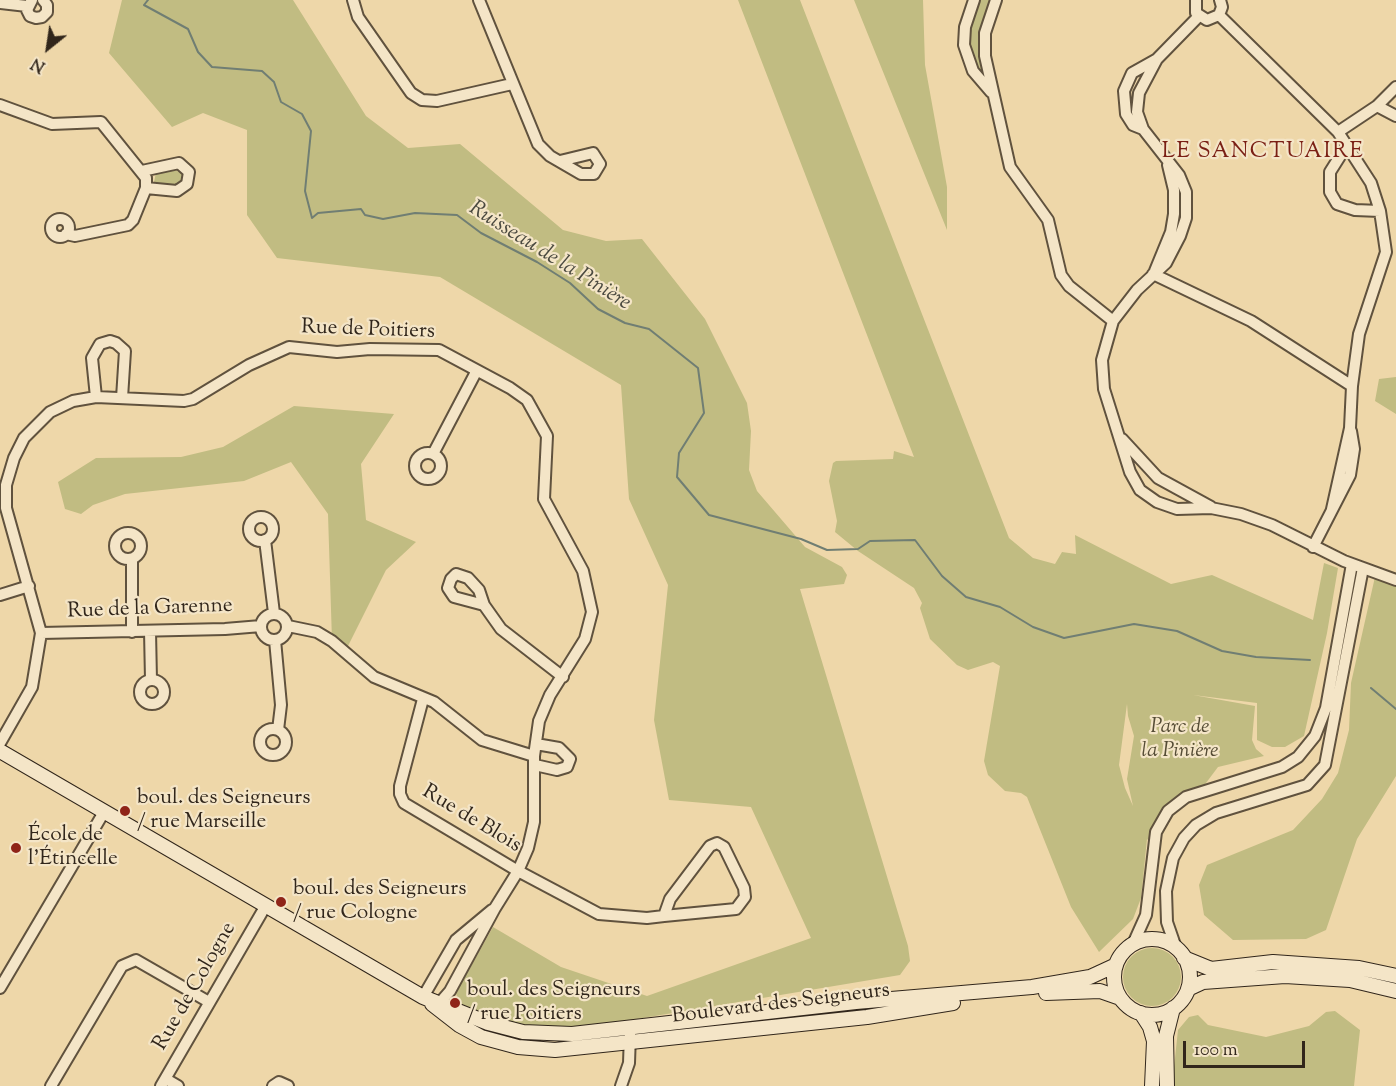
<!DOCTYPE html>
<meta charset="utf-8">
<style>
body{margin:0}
#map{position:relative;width:1396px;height:1086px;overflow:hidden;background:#eed7a9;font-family:"Sorts Mill Goudy",serif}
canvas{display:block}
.north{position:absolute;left:18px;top:18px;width:60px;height:60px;-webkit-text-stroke:4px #f4e5c7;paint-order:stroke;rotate:210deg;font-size:16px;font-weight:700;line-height:24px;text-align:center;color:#31261b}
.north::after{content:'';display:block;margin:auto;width:21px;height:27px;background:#31261b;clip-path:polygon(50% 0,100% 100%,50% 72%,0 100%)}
.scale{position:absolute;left:1183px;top:1041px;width:122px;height:27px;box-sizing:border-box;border:3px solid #31261b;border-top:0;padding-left:8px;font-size:18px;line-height:21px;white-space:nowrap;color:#31261b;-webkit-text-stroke:4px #f4e5c7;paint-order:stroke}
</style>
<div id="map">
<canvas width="1396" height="1086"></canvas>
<div class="north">N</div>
<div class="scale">100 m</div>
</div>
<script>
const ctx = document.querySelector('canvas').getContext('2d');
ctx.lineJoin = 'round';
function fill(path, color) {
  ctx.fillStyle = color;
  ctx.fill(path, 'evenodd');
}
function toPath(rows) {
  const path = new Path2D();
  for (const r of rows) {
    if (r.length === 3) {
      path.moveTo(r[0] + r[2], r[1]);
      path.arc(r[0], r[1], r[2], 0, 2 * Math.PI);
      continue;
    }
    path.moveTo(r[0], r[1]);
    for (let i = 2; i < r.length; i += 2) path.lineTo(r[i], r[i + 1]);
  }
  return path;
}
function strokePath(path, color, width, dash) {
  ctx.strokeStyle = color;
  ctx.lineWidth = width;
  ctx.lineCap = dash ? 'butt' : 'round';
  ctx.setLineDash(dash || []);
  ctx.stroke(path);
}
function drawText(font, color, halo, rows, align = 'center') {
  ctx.font = font + ' "Sorts Mill Goudy",serif';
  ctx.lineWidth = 4.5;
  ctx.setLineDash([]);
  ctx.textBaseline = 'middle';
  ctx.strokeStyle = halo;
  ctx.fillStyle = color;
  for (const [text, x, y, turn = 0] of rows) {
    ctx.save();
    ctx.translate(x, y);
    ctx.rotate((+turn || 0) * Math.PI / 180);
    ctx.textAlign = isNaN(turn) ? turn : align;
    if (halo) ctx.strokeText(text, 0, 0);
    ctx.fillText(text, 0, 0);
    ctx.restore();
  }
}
fill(toPath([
 [122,0,293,0,366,116,408,148,460,144,563,230,606,241,642,239,705,319,747,403,751,431,749,470,757,491,805,547,842,567,847,575,844,584,800,589,908,946,910,961,900,975,565,1031,511,1023,459,1004,456,993,493,927,561,967,647,996,811,938,751,807,669,800,654,720,668,585,629,499,621,385,440,277,277,258,247,215,247,130,203,113,172,127,109,53],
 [738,0,800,0,1009,538,1033,558,1055,564,1062,552,1076,554,1075,535,1171,584,1212,575,1313,620,1324,563,1338,568,1327,633,1304,736,1285,747,1272,747,1257,740,1257,703,1193,695,1255,706,1252,740,1256,749,1264,756,1218,767,1203,787,1177,797,1161,813,1150,842,1147,839,1141,898,1133,919,1099,952,1071,907,1027,797,1021,793,1005,791,988,775,984,761,1000,666,993,662,968,670,957,665,930,639,920,608,922,603,914,588,858,551,835,532,837,521,829,481,833,463,836,461,893,459,894,451,914,457],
 [1127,704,1128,716,1134,736,1127,779,1133,806,1125,788,1119,765],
 [854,0,923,0,925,65,947,187,947,230],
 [974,0,996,0,985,33,993,95,973,71,965,27],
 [174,170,182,173,184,177,181,183,174,188,154,182,156,173],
 [1396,377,1396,414,1375,401,1379,379],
 [294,406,394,414,361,464,366,520,416,542,386,570,345,652,332,641,328,514,291,462,244,481,125,494,93,505,81,514,65,509,58,482,96,458,181,457,223,447],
 [1377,568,1396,573,1396,776,1357,839,1326,930,1306,939,1233,940,1204,915,1199,885,1207,865,1293,830,1322,799,1338,773,1349,730,1351,683],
 [1152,977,29],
 [1335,1011,1360,1030,1354,1086,1172,1086,1178,1030,1189,1017,1198,1015,1208,1025,1266,1037,1309,1026,1326,1012]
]), '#c1bc82');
strokePath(toPath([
 [148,0,144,5,188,29,198,52,212,67,262,71,274,82,281,102,302,114,311,131,305,191,312,218,318,213,361,209,365,215,383,219,415,213,457,215,481,233,537,262,570,283,598,309,625,323,649,329,698,368,704,413,679,453,677,477,709,515,801,539,827,550,858,549,870,541,915,540,942,576,966,597,1000,607,1033,627,1064,638,1134,624,1177,631,1222,651,1256,657,1310,660],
 [1371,688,1396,709]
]), '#707e73', 2);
const street = toPath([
 [32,0,27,10,30,16,36,18,42,17,47,12,47,5,43,0],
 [353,0,358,17,411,93,422,100,437,101,512,84],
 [479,0,538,144,550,156,581,174,594,174,600,164,593,153,560,161],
 [974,0,965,27,964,45,973,71,991,92],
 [996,0,985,33,985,56,1010,167,1048,220,1061,275,1069,286,1113,321],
 [1196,0,1196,13,1207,20,1219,15,1222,7,1220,0],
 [0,3,27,6],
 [1219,15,1338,132,1371,183,1380,211,1386,252,1359,334,1352,386,1350,428,1332,509],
 [1199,16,1157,59,1139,93,1137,112,1143,129,1179,175,1186,192,1186,218,1180,236,1166,263,1137,290,1113,321,1102,360,1104,389,1130,472,1140,490,1157,502,1177,509,1211,508,1241,514,1272,525,1344,561,1396,580],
 [0,105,52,124,101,122,146,178,146,188,133,220,128,225,75,236,66,234],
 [1377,106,1396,116],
 [1143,129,1133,125,1126,114,1124,91,1132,73,1157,59],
 [1338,132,1377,106,1396,87],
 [1347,145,1330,172,1330,192,1337,204,1355,210,1380,211],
 [142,171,179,163,189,172,187,184,177,191,146,188],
 [60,228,9],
 [1155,271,1171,232,1174,214,1174,190,1168,165],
 [1153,274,1251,321,1352,386],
 [96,397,92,358,100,344,110,341,116,343,125,351,122,398],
 [1122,439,1158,478,1211,507],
 [428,466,13],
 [433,454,476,372],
 [261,529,12],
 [128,546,13],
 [265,540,274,613],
 [1313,547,1350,475,1354,449,1351,431],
 [132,559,132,632],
 [0,595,29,586],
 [484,605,454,597,448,588,451,579,456,574,468,578,479,590,484,605,501,629,563,677],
 [274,627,13],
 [288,626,317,632,332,641,374,677,434,702,482,740,534,756],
 [150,631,151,680],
 [41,633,225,629,261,626],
 [275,640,281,705,278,730],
 [152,692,12],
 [423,699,400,786,400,794,404,803,518,871,599,914,647,918,664,916,736,909,745,897,744,888,724,847,717,843,710,846,670,899,664,916],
 [273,742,13],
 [0,743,32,687,41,633,6,508,6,485,14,458,24,438,50,412,73,401,96,397,184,401,193,399,249,365,289,347,337,352,370,349,439,350,510,388,527,400,547,436,544,499,583,571,592,612,585,639,550,695,539,721,534,756,534,822,528,848,518,871,495,908,450,991,436,1007],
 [535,765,557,770,567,767,570,759,559,748,536,744],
 [1133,944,1146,915,1156,832,1168,811,1186,797,1282,767,1298,757,1315,736,1326,708,1352,564],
 [1176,948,1167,922,1166,891,1173,858,1184,838,1196,825,1216,813,1307,785,1325,765,1363,568],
 [0,988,104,812],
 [423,997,456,940,492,910],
 [166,1079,178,1086],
 [51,1086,122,966,136,960,209,1002],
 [161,1086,265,907],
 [273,1086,279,1082,288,1086],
 [621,1086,629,1063,630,1034]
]);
const secondary = toPath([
 [0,751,423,997,488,1023,523,1032,572,1034,856,1002,1032,987,1090,977,1116,965],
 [1152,977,38],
 [1184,958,1211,969,1273,962,1359,968,1396,976],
 [1188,989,1203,982,1285,976,1350,980,1396,991],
 [1046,993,1100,991,1120,998],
 [432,1004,459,1025,481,1037,518,1047,555,1050,867,1017,953,1003],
 [1141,1013,1150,1027,1154,1041,1152,1086],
 [1167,1086,1166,1036,1173,1008]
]);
strokePath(street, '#60523e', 14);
strokePath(secondary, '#31261b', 16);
strokePath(street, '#f4e5c7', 10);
strokePath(secondary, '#f4e5c7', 14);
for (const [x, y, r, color] of [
 [125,811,6,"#8f2418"],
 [16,848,6,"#8f2418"],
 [281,902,6,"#8f2418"],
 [455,1003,6,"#8f2418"]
]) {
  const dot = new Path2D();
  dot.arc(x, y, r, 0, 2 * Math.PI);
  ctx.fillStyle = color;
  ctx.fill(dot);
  strokePath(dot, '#f4e5c7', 2);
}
drawText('21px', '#31261b', '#f4e5c7', [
 ["Rue de Poitiers",368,331,2],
 ["Rue de la Garenne",150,610,-2],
 ["Rue de Blois",471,820,31],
 ["Rue de Cologne",196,987,-60],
 ["Boulevard des Seigneurs",781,1005,-7]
]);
drawText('italic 21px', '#554c35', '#f4e5c7', [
 ["Parc de",1180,728],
 ["la Pinière",1180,752]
]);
drawText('21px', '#31261b', '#f4e5c7', [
 ["boul. des Seigneurs",137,799],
 ["/ rue Marseille",137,823],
 ["École de",28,836],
 ["l'Étincelle",28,860],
 ["boul. des Seigneurs",293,890],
 ["/ rue Cologne",293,914],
 ["boul. des Seigneurs",467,991],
 ["/ rue Poitiers",467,1015]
], 'left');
ctx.letterSpacing = '1.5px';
drawText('22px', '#7a1f14', '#f4e5c7', [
 ["LE SANCTUAIRE",1263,153]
]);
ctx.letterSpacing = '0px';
drawText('italic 22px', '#4b4a40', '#f4e5c7', [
 ["Ruisseau de la Pinière",549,257,32]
]);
</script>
